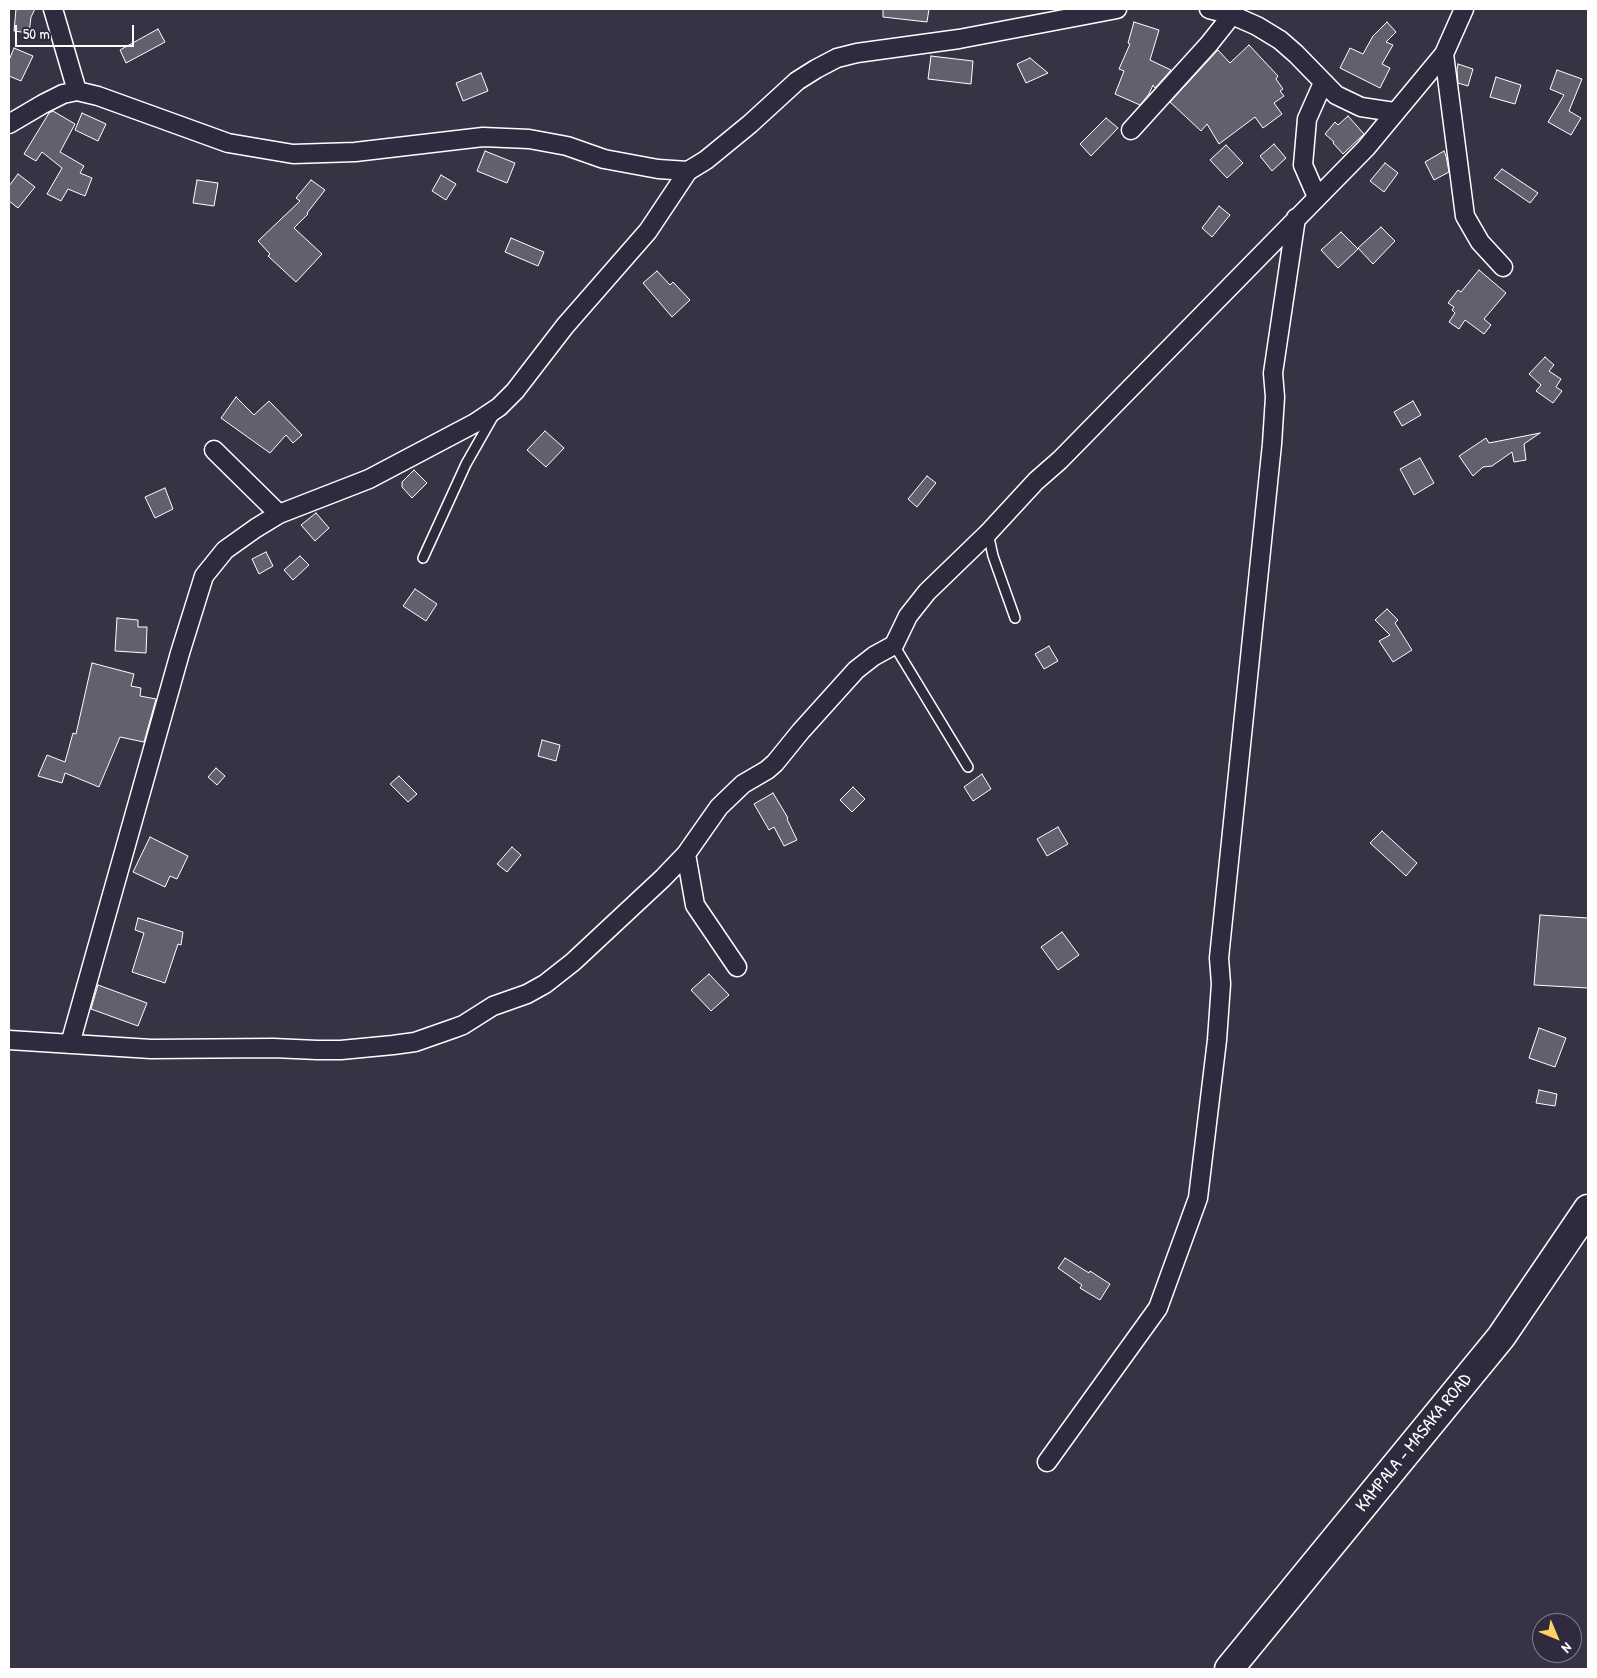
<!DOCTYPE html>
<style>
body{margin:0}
#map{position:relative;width:1597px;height:1678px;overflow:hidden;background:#373345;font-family:"Patrick Hand",sans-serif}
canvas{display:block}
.frame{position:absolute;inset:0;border:10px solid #fff;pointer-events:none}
.north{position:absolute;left:1532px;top:1613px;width:50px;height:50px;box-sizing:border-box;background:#2f2a3d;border:1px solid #827f8b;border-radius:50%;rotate:135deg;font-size:14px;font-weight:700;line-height:20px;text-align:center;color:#fff}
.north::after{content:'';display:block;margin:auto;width:18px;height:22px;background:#ffd166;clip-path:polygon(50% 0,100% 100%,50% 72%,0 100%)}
.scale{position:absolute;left:15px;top:25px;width:119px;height:22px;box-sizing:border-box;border:2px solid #fff;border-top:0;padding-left:6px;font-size:15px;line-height:18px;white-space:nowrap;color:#fff;-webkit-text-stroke:4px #2f2a3d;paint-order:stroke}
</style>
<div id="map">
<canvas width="1597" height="1678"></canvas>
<div class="frame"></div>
<div class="north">N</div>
<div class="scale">50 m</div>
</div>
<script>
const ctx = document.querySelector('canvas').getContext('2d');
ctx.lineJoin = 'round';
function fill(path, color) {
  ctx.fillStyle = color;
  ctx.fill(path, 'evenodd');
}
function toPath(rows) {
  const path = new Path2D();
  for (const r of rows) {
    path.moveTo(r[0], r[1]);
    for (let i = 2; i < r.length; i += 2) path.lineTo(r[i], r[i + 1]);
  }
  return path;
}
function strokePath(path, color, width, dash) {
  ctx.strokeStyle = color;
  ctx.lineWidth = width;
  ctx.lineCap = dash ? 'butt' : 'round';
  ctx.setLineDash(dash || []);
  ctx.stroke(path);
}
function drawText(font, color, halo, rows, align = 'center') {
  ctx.font = font + ' "Patrick Hand",sans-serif';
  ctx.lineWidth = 4.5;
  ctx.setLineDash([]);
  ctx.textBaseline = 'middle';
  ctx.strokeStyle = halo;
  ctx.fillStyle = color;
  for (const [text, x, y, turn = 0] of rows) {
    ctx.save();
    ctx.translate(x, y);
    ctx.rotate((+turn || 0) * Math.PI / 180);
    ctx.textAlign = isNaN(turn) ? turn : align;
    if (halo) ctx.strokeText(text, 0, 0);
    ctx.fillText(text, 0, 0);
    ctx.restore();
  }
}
const building = toPath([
 [16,9,35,9,31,17,29,33,14,31,16,9],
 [883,9,929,9,927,22,883,17,883,9],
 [1134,22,1159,30,1150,60,1171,70,1155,88,1153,85,1149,94,1140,105,1115,94,1124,71,1119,69,1130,44,1128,43,1134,22],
 [1387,22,1396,32,1386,42,1393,45,1382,64,1390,68,1380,88,1340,68,1350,48,1363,54,1373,36,1387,22],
 [158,29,165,42,126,63,120,50,158,29],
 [1249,45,1278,76,1276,79,1283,89,1280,91,1284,96,1274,103,1282,114,1263,128,1255,117,1219,144,1207,124,1201,131,1170,102,1218,50,1230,63,1249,45],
 [14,48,33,56,21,81,9,76,9,60,14,48],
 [931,56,973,61,971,84,928,79,931,56],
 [1030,58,1048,73,1026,83,1017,64,1030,58],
 [1458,64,1473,69,1468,86,1458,83,1457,70,1458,64],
 [1557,70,1582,79,1569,111,1581,118,1571,135,1548,122,1564,95,1550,89,1557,70],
 [481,73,488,91,463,101,456,83,481,73],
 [1496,77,1521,85,1515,104,1490,97,1496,77],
 [53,111,75,124,60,152,84,166,80,173,92,178,85,196,68,189,61,201,47,194,62,168,42,152,36,161,24,154,49,113,53,111],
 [82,113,106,124,98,141,75,130,82,113],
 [1348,116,1364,134,1343,154,1333,143,1334,142,1325,134,1335,122,1338,125,1348,116],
 [1106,118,1118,128,1091,156,1080,144,1106,118],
 [1274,144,1286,158,1272,171,1260,156,1274,144],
 [1226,145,1243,163,1227,178,1210,160,1226,145],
 [485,151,515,163,507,183,477,171,485,151],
 [1444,151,1446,156,1449,172,1434,180,1425,162,1444,151],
 [1385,163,1398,173,1384,192,1370,181,1385,163],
 [1502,169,1538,193,1530,203,1494,178,1502,169],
 [18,174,35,187,18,208,9,201,9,186,18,174],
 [441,175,456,184,446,200,432,191,441,175],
 [197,180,218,183,214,206,193,203,197,180],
 [311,180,325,190,307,213,308,214,294,228,322,254,296,282,268,256,270,254,258,241,300,201,296,198,311,180],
 [1219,206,1230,215,1212,237,1202,228,1219,206],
 [1381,227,1395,241,1373,264,1358,248,1381,227],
 [1341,232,1358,249,1338,268,1321,250,1341,232],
 [511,238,544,252,538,266,505,252,511,238],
 [1479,270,1506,293,1484,319,1491,325,1484,334,1465,320,1459,329,1449,322,1455,313,1452,310,1454,307,1448,303,1458,290,1461,292,1479,270],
 [657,271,670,285,673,282,690,300,672,317,643,283,657,271],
 [1545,357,1554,365,1549,371,1561,379,1556,387,1562,391,1553,403,1536,391,1541,385,1529,374,1545,357],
 [236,397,254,415,269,401,302,435,293,443,286,435,270,453,221,418,236,397],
 [1413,401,1421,415,1402,426,1394,412,1413,401],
 [545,431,564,448,546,467,527,450,545,431],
 [1540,433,1524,444,1526,460,1514,462,1512,452,1492,466,1483,467,1473,476,1459,456,1486,438,1489,443,1540,433],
 [1420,458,1434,483,1414,495,1400,469,1420,458],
 [414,470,427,483,412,498,402,487,402,482,414,470],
 [927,476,936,483,917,507,908,499,927,476],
 [165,488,173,509,155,518,145,497,165,488],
 [316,513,329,528,315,541,301,525,316,513],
 [266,552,273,566,259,574,252,559,266,552],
 [300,556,309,565,293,580,284,570,300,556],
 [415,589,437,604,426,621,403,606,415,589],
 [1387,609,1398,620,1395,623,1412,650,1393,662,1379,641,1390,635,1375,620,1387,609],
 [117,618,138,620,138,627,147,627,146,653,115,651,117,618],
 [1049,646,1058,661,1044,669,1035,654,1049,646],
 [92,663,134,674,131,686,141,688,140,696,156,699,144,742,120,737,99,787,65,773,62,783,38,776,47,755,65,762,73,733,76,734,92,663],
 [542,740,560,745,556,761,538,756,542,740],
 [216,768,225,776,217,785,208,777,216,768],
 [982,774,991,789,973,801,964,787,982,774],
 [399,776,417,794,408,802,390,784,399,776],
 [853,787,865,799,852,812,840,800,853,787],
 [773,793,788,818,787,819,797,840,784,846,774,827,769,830,754,804,773,793],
 [1058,827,1068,844,1047,856,1037,839,1058,827],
 [1382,831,1417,863,1406,876,1370,843,1382,831],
 [150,837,188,856,177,879,170,876,165,887,133,872,150,837],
 [512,847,521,855,507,872,497,864,512,847],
 [1540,915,1588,918,1588,988,1534,985,1540,915],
 [138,918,183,932,181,945,178,944,165,983,132,972,144,933,135,930,138,918],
 [1062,932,1079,955,1058,970,1041,947,1062,932],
 [709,974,729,995,711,1011,691,990,709,974],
 [98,985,147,1003,138,1026,91,1009,98,985],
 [1539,1028,1566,1038,1555,1067,1529,1058,1539,1028],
 [1539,1090,1557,1094,1555,1106,1536,1103,1539,1090],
 [1065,1258,1089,1273,1090,1271,1110,1284,1100,1300,1080,1288,1082,1285,1058,1268,1065,1258]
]);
fill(building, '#635f6d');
strokePath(building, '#fff', 1);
const lane = toPath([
 [988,533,993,556,1015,618],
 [423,558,466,464,495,413],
 [894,645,968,767]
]);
const street = toPath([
 [53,9,77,91],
 [1209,9,1232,15,1257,26,1280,40,1296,54,1336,95,1361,107,1394,112],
 [1444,54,1465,216,1480,242,1503,267],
 [9,124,43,104,63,94,77,91,98,96,228,143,293,154,355,152,483,137,529,139,567,146,604,159,658,169,688,171,706,160,750,124,797,81,816,69,837,58,857,53,959,39,1117,9],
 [1131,130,1209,44,1232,15],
 [1317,197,1303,165,1307,119,1323,83],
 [214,450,279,514],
 [686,854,695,905,737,967],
 [9,1040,151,1049,273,1048,317,1050,341,1050,393,1045,415,1042,455,1028,463,1025,493,1006,527,994,545,984,573,962,663,878,686,854,719,807,743,784,767,770,775,763,801,731,856,670,874,656,894,645,908,616,927,592,988,533,1036,481,1060,460,1366,148,1444,54,1464,9],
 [70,1044,180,653,204,576,225,550,256,528,279,514,369,479,475,423,499,407,515,391,565,326,648,231,688,171],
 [1047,1462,1158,1308,1198,1198,1217,1040,1221,984,1219,958,1272,444,1275,397,1273,373,1296,218]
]);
const primary = toPath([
 [1229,1669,1501,1337,1588,1209]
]);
strokePath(lane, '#fff', 12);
strokePath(street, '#fff', 21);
strokePath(primary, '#fff', 31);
strokePath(lane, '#2f2a3d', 9);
strokePath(street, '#2f2a3d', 18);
strokePath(primary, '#2f2a3d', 28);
drawText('18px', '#fff', '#2f2a3d', [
 ["KAMPALA - MASAKA ROAD",1414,1443,-51]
]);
</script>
